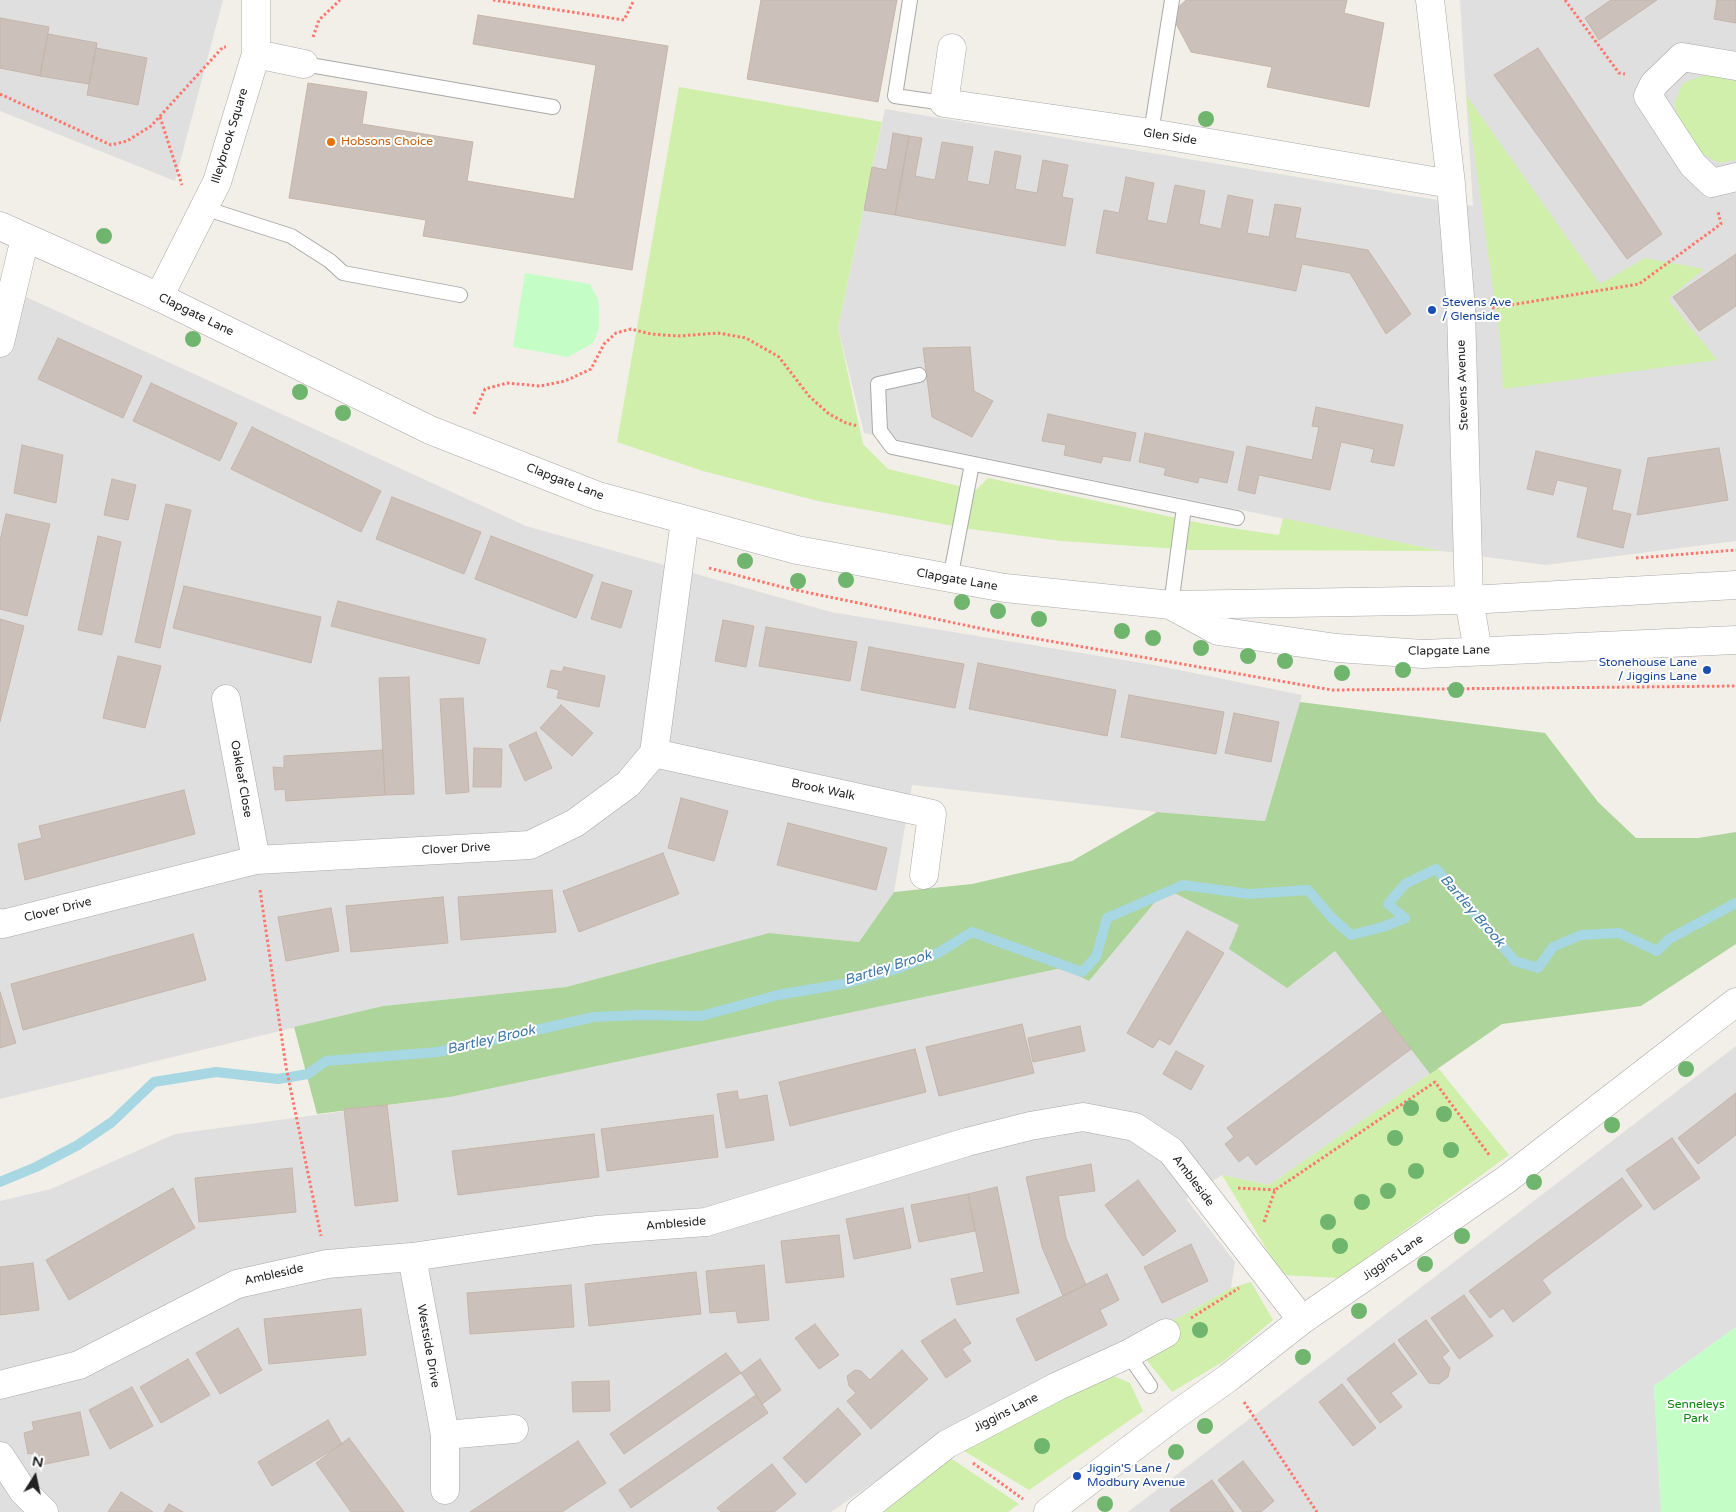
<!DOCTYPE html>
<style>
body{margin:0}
#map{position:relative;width:1736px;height:1512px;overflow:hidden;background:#f2efe8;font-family:"Varela Round",sans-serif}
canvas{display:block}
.north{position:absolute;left:10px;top:1452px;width:50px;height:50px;-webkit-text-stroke:4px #fff;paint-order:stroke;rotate:10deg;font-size:14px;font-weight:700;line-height:20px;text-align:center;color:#222}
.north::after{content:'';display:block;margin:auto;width:18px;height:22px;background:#222;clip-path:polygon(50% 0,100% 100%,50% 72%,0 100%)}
</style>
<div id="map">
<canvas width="1736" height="1512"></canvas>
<div class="north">N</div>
</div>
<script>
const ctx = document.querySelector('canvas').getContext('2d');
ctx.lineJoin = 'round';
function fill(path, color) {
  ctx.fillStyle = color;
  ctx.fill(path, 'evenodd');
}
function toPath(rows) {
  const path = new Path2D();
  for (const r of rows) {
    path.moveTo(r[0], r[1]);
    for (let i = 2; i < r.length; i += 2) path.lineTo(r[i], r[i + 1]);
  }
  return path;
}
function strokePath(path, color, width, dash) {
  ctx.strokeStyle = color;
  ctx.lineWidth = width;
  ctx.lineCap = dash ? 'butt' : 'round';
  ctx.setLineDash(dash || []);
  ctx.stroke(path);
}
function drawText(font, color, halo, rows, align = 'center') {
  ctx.font = font + ' "Varela Round",sans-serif';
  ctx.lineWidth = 4;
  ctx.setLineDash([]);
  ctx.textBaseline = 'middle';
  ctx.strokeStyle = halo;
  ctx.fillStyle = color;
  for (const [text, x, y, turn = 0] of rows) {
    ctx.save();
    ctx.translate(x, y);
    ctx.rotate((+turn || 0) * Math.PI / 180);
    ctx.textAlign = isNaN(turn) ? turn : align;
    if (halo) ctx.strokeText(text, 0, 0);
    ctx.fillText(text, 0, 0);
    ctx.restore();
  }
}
fill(toPath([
 [0,0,223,0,175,181,0,111],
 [1460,0,1736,0,1736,541,1545,565,1442,551,864,433,838,328,885,109,1473,206],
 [0,285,526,526,831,612,1154,665,1302,695,1265,821,1157,812,912,785,894,892,859,942,769,933,566,987,383,1006,0,1099],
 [1166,889,1240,925,1335,950,1430,1074,1269,1185,1222,1175,1186,1199,1235,1262,1231,1288,1180,1317,1129,1338,935,1440,831,1512,0,1512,0,1201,51,1189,175,1134,450,1097,1062,968,1089,981],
 [1736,1046,1736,1327,1654,1386,1661,1512,1128,1512]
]), '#e0dfdf');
fill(toPath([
 [1706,75,1736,81,1736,160,1719,163,1690,147,1674,104,1683,83],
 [679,87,882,122,838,328,863,444,888,469,976,490,988,478,1205,524,1279,535,1283,518,1442,551,1193,550,1061,541,970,529,818,501,703,471,617,442],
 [1466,95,1600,284,1645,258,1704,269,1668,299,1717,360,1503,389,1500,339],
 [1438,1068,1509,1155,1339,1278,1282,1275,1222,1175,1269,1185],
 [1251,1282,1273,1320,1224,1361,1172,1392,1129,1338,1180,1317,1231,1288],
 [1104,1372,1130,1383,1143,1411,1029,1490,959,1448],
 [949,1457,1019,1504,1008,1512,874,1512]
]), '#cfefab');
fill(toPath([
 [1300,702,1545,733,1598,802,1636,838,1698,838,1736,832,1736,944,1641,1006,1502,1024,1430,1074,1335,951,1287,988,1229,949,1239,925,1166,889,1089,981,1062,968,450,1097,317,1114,294,1027,383,1006,566,987,769,933,859,942,894,892,972,884,1072,861,1157,812,1265,821]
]), '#add49a');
fill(toPath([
 [525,273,590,284,598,299,599,310,599,328,593,343,568,357,513,347],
 [1736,1327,1736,1512,1661,1512,1654,1386]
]), '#c4fec6');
strokePath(toPath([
 [0,1182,36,1167,78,1145,112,1122,154,1082,216,1072,278,1079,308,1074,326,1061,438,1052,594,1017,641,1015,701,1016,778,995,848,983,896,969,938,953,972,932,1082,972,1096,957,1107,918,1183,885,1249,894,1308,890,1332,918,1351,935,1383,927,1405,918,1388,904,1405,884,1436,869,1515,961,1538,968,1553,947,1581,935,1619,933,1657,951,1669,939,1736,903]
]), '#a6d7e3', 10);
const building = toPath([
 [761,0,897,0,878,102,747,79,761,0],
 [1186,0,1347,0,1344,13,1384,23,1369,107,1267,87,1272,67,1191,52,1171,14,1186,0],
 [1611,0,1657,0,1599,40,1585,18,1611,0],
 [1717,0,1736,0,1736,23,1714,19,1717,0],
 [478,15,668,46,632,270,423,236,426,220,289,198,308,83,367,92,362,124,473,142,467,181,574,199,596,65,473,44,478,15],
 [0,18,49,27,40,76,0,68,0,18],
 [48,34,97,43,89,84,40,76,48,34],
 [96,48,147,58,138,105,87,95,96,48],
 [1538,48,1662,234,1627,259,1494,75,1538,48],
 [893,133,909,136,895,215,864,210,872,167,887,170,893,133],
 [909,136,922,138,915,176,935,180,942,142,973,147,967,181,989,185,995,151,1021,156,1015,189,1037,193,1043,160,1068,165,1062,197,1073,199,1065,246,895,215,909,136],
 [1126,177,1154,183,1147,220,1167,224,1175,185,1205,191,1199,224,1221,229,1228,195,1253,200,1247,233,1269,237,1275,204,1301,208,1295,238,1368,250,1411,314,1386,334,1350,273,1302,264,1296,291,1096,253,1104,210,1119,213,1126,177],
 [1736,254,1736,306,1699,331,1673,297,1736,254],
 [58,338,142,376,123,418,38,379,58,338],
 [970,347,974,391,993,401,972,437,932,417,923,348,970,347],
 [151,383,237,423,220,461,133,421,151,383],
 [1316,407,1403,425,1394,466,1371,462,1374,449,1341,442,1330,490,1259,475,1255,494,1238,490,1247,446,1312,460,1319,427,1312,426,1316,407],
 [1048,414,1136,433,1130,461,1103,456,1101,463,1064,455,1066,445,1042,441,1048,414],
 [252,427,381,491,361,532,231,469,252,427],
 [1145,433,1234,452,1227,483,1199,477,1198,483,1164,475,1166,468,1139,462,1145,433],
 [22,445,63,455,56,503,14,493,22,445],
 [1719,448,1728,500,1637,515,1648,458,1719,448],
 [1536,451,1621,470,1612,510,1631,514,1623,548,1577,537,1588,487,1557,480,1553,495,1527,489,1536,451],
 [112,479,136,485,128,520,104,515,112,479],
 [392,497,481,532,464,574,376,539,392,497],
 [166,504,191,510,160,648,135,642,166,504],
 [6,514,50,524,27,616,0,609,0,541,6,514],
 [98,536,121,542,102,635,78,630,98,536],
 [491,536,593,575,576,618,475,579,491,536],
 [602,582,632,591,621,628,591,619,602,582],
 [184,586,321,617,311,663,173,628,184,586],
 [338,601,486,639,479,664,331,626,338,601],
 [0,619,24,626,0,722,0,619],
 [723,620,754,626,746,667,715,661,723,620],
 [766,627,857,642,850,681,759,666,766,627],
 [869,647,964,664,955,708,861,690,869,647],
 [118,656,161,666,145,728,103,718,118,656],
 [978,663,1116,690,1107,736,969,709,978,663],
 [564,667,605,676,599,707,557,698,559,690,547,687,551,670,562,672,564,667],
 [409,677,414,794,385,795,379,678,409,677],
 [1129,695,1224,712,1216,754,1121,737,1129,695],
 [463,698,469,792,446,794,440,699,463,698],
 [561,705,593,733,572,756,540,728,561,705],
 [1234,713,1279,722,1271,762,1225,753,1234,713],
 [536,732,552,768,525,781,509,745,536,732],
 [474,748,502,749,501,787,473,787,474,748],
 [383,750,385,795,286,801,285,789,275,790,273,767,284,768,284,756,383,750],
 [184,790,195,834,25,880,18,844,42,838,39,826,184,790],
 [681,798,728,811,714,861,668,848,681,798],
 [788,823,887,848,876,890,777,865,788,823],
 [663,853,679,894,579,932,563,891,663,853],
 [552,890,556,932,461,940,458,897,552,890],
 [443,897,448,943,351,952,346,906,443,897],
 [331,908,339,951,286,961,278,917,331,908],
 [1187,931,1224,953,1170,1045,1159,1039,1153,1048,1127,1033,1187,931],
 [193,934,206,980,23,1030,11,984,193,934],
 [0,992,16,1043,0,1048,0,992],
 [1382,1012,1411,1049,1256,1165,1248,1155,1239,1162,1225,1144,1234,1137,1227,1128,1382,1012],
 [1022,1024,1034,1073,939,1096,926,1047,1022,1024],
 [1080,1026,1085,1051,1033,1062,1028,1038,1080,1026],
 [915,1049,926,1092,790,1126,779,1082,915,1049],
 [1176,1051,1204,1066,1191,1090,1163,1074,1176,1051],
 [737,1091,739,1100,767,1095,774,1140,726,1148,717,1094,737,1091],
 [1736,1093,1736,1135,1698,1164,1678,1138,1736,1093],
 [387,1105,398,1201,355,1206,344,1109,387,1105],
 [713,1115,718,1157,607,1171,601,1129,713,1115],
 [594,1134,599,1177,458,1195,452,1151,594,1134],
 [1672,1138,1700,1178,1654,1210,1626,1170,1672,1138],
 [1091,1164,1095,1191,1058,1196,1066,1238,1086,1285,1063,1296,1042,1247,1026,1177,1091,1164],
 [292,1168,296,1212,199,1222,195,1178,292,1168],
 [1622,1178,1642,1206,1542,1280,1551,1293,1513,1322,1503,1308,1490,1318,1469,1291,1622,1178],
 [1138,1180,1176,1231,1143,1256,1105,1205,1138,1180],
 [997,1187,1019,1293,957,1305,951,1279,984,1272,968,1194,997,1187],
 [173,1188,195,1228,69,1300,46,1260,173,1188],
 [968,1194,975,1231,919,1242,911,1205,968,1194],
 [903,1208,911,1248,854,1259,846,1219,903,1208],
 [839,1235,844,1277,786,1283,781,1241,839,1235],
 [1191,1244,1208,1281,1162,1303,1144,1267,1191,1244],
 [33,1263,39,1310,0,1315,0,1267,33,1263],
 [764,1265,769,1320,738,1323,736,1311,710,1313,706,1271,764,1265],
 [696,1272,701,1314,589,1326,585,1284,696,1272],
 [1107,1274,1119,1300,1100,1310,1107,1325,1036,1361,1016,1319,1107,1274],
 [571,1285,574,1327,470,1334,467,1293,571,1285],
 [1464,1295,1493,1336,1459,1359,1431,1318,1464,1295],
 [361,1309,366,1355,269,1364,264,1319,361,1309],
 [955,1319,971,1343,962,1349,971,1361,946,1378,921,1341,955,1319],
 [1426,1320,1449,1351,1442,1357,1450,1368,1448,1377,1439,1384,1429,1383,1398,1340,1426,1320],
 [815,1324,839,1355,819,1369,795,1338,815,1324],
 [238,1328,262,1370,220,1394,196,1353,238,1328],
 [1394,1343,1417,1374,1391,1393,1402,1407,1380,1423,1347,1379,1394,1343],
 [902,1350,928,1379,871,1429,847,1401,856,1393,849,1386,847,1376,855,1370,861,1371,870,1380,902,1350],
 [726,1353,741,1373,624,1454,610,1434,726,1353],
 [188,1359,210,1395,161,1423,140,1387,188,1359],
 [760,1359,781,1390,762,1404,741,1373,760,1359],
 [609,1381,610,1411,573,1412,572,1382,609,1381],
 [1342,1384,1376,1428,1353,1446,1319,1402,1342,1384],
 [132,1387,153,1426,110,1449,89,1410,132,1387],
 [756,1395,768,1413,631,1508,619,1490,756,1395],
 [838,1408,861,1434,806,1483,783,1458,838,1408],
 [80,1412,89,1455,41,1465,38,1452,28,1454,24,1433,34,1430,32,1422,80,1412],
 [328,1420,342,1444,272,1486,258,1462,328,1420],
 [349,1438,404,1512,351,1512,316,1463,349,1438],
 [578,1441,606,1483,562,1512,470,1512,578,1441],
 [1243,1461,1274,1501,1261,1512,1243,1512,1218,1480,1243,1461],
 [772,1464,796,1494,774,1512,721,1512,717,1508,772,1464],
 [1212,1480,1234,1512,1171,1512,1170,1510,1212,1480],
 [121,1492,153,1512,108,1512,121,1492],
 [169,1504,183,1512,164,1512,169,1504]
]);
fill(building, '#cbc1ba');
strokePath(building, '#c6b5a9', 1);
const service = toPath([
 [910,0,895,96,944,103],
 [304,64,553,107],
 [1151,133,1172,0],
 [204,208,291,236,330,261,343,273,460,295],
 [919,375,878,384,880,431,892,447,1237,518],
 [950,579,972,464],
 [1171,605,1184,507],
 [1128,1354,1150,1386]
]);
const minor = toPath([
 [1430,0,1451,184,1461,310,1469,600,1478,651],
 [952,48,944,103,1151,133,1451,184],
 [256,54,304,64],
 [1736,66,1682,57,1654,84,1648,96,1693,165,1712,183,1736,177],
 [159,297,217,182,256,54,256,0],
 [0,343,25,238],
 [226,699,256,860],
 [654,753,932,814,924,875],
 [0,923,3,924,256,860,530,845,575,823,628,784,654,753,685,520],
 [412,1257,445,1435,445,1490],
 [0,1385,79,1365,237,1284,327,1264,412,1257,596,1230,706,1222,967,1142,1030,1126,1083,1117,1135,1127,1171,1151,1302,1320],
 [445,1435,514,1429],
 [0,1456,23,1491,44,1512],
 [860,1512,947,1444,1058,1386,1128,1354,1166,1333]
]);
const tertiary = toPath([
 [0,226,159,297,430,430,598,496,797,550,1005,588,1171,605,1469,600,1736,585],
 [1172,606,1218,631,1337,648,1423,654,1736,640],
 [1048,1512,1173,1417,1228,1378,1302,1320,1507,1179,1736,1002]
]);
strokePath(service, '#a9a9a9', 16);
strokePath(minor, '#a9a9a9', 29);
strokePath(tertiary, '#a9a9a9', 29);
strokePath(toPath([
 [493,0,624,20,634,0],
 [1565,0,1619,73,1625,74],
 [313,37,319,20,340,0],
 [0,94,111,145,127,141,151,126,223,47,226,47],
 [160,117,182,185],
 [1492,308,1639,284,1721,224,1718,211],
 [474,414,485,389,507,383,540,386,565,381,591,369,604,344,616,333,631,329,651,334,678,336,718,333,746,338,779,357,809,396,829,414,846,423,858,426],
 [1636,558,1736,550],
 [709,568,786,588,1003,633,1332,690,1736,686],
 [260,890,286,1067,321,1236],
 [1238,1188,1275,1190],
 [1264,1222,1275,1190,1435,1082,1490,1156],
 [1191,1318,1239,1288],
 [1244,1402,1317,1512],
 [973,1463,1023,1499]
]), '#ff776c', 3, [2.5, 2.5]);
strokePath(service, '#fff', 14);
strokePath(minor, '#fff', 28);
strokePath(tertiary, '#fff', 28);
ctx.fillStyle = '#6fb56e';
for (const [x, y] of [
 [1206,119],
 [104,236],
 [193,339],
 [300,392],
 [343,413],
 [745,561],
 [846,580],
 [798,581],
 [962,602],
 [998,611],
 [1039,619],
 [1122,631],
 [1153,638],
 [1201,648],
 [1248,656],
 [1285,661],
 [1403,670],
 [1342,673],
 [1456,690],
 [1686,1069],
 [1411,1108],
 [1444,1114],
 [1612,1125],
 [1395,1138],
 [1451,1150],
 [1416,1171],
 [1534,1182],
 [1388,1191],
 [1362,1202],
 [1328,1222],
 [1462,1236],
 [1340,1246],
 [1425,1264],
 [1359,1311],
 [1200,1330],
 [1303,1357],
 [1205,1426],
 [1042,1446],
 [1176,1452],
 [1105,1504]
]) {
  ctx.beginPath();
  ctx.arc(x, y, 8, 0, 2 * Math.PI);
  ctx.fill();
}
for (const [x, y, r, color] of [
 [331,142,5,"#e8710a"],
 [1432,310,5,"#1a4fb4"],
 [1707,670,5,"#1a4fb4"],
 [1077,1476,5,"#1a4fb4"]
]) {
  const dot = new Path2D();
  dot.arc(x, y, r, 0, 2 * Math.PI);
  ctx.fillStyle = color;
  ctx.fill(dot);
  strokePath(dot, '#fff', 2);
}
drawText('12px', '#222', '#fff', [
 ["Illeybrook Square",230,136,-73],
 ["Glen Side",1170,137,9],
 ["Clapgate Lane",196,315,26],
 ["Stevens Avenue",1463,385,-92],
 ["Clapgate Lane",565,482,21],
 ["Clapgate Lane",957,580,10],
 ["Clapgate Lane",1449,651,-1],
 ["Oakleaf Close",241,779,80],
 ["Brook Walk",823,790,12],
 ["Clover Drive",456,849,-3],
 ["Clover Drive",58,910,-14],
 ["Ambleside",1193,1181,53],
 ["Ambleside",676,1224,-5],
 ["Jiggins Lane",1393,1258,-35],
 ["Ambleside",274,1275,-13],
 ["Westside Drive",428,1346,80],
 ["Jiggins Lane",1006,1413,-27]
]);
drawText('12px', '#c56008', '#fff', [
 ["Hobsons Choice",341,142]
], 'left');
drawText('12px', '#164399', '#fff', [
 ["Stevens Ave",1442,303],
 ["/ Glenside",1442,317],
 ["Stonehouse Lane",1697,663,"right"],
 ["/ Jiggins Lane",1697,677,"right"],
 ["Jiggin'S Lane /",1087,1469],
 ["Modbury Avenue",1087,1483]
], 'left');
drawText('12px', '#04860a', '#fff', [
 ["Senneleys",1696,1405],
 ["Park",1696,1419]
]);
drawText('italic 14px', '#4078a9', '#fff', [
 ["Bartley Brook",1472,911,49],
 ["Bartley Brook",888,968,-17],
 ["Bartley Brook",491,1040,-13]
]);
</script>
